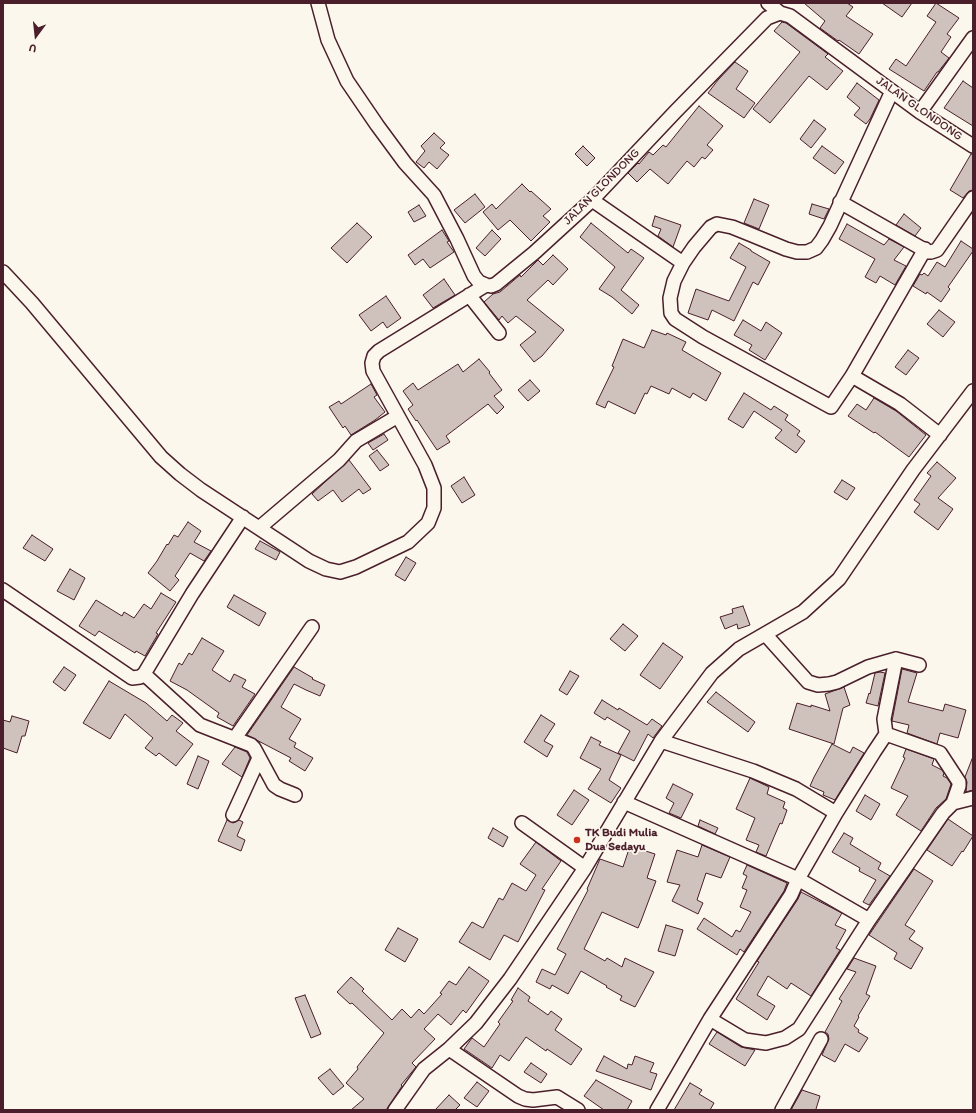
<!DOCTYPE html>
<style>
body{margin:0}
#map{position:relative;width:976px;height:1113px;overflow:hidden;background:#fbf7ec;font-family:Itim,sans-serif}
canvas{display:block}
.frame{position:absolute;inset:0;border:4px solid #4a1f2b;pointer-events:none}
.north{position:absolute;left:16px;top:16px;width:40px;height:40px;-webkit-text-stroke:3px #fbf7ec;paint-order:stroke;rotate:195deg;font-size:11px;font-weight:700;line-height:16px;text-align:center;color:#4a1f2b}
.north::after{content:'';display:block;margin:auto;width:14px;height:18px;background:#4a1f2b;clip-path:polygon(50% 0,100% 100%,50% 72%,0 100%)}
</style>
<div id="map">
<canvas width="976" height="1113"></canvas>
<div class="frame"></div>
<div class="north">U</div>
</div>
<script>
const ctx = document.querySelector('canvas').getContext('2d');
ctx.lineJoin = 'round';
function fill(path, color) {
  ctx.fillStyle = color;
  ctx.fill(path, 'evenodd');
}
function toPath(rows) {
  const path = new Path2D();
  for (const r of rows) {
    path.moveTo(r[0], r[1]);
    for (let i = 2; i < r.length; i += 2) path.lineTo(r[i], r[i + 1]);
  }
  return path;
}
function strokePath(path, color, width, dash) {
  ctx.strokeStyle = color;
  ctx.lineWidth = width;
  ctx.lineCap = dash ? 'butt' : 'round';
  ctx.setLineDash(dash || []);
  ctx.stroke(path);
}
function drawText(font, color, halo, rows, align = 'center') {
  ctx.font = font + ' Itim,sans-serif';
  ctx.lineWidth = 3.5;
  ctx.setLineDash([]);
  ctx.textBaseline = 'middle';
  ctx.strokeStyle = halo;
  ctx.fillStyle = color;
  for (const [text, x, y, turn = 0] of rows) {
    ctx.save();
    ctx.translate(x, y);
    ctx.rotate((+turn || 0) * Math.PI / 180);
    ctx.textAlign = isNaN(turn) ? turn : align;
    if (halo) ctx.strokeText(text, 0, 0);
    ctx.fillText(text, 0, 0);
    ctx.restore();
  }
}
const building = toPath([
 [804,3,847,3,853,7,846,16,873,34,859,54,839,40,838,41,820,28,825,21,804,3],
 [882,3,912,3,902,17,882,3],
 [936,3,959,18,947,34,951,37,941,52,949,58,938,72,937,72,924,91,889,69,896,59,906,66,936,22,927,16,936,3],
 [782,22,786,23,828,54,825,57,843,71,827,90,809,76,770,123,753,109,800,52,774,31,782,22],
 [735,62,748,71,736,89,755,103,744,118,708,93,718,80,735,62],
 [963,81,973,88,973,126,944,108,963,81],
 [857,83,879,100,870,119,866,124,854,115,860,108,847,97,857,83],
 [699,106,723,126,707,145,713,150,705,159,702,157,694,167,687,161,668,184,650,169,637,182,628,173,638,163,639,164,649,152,653,155,663,145,666,147,699,106],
 [814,120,826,129,811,148,800,139,814,120],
 [434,133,445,143,440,148,449,155,437,169,429,162,424,168,416,162,425,151,421,146,434,133],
 [583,146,595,158,587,166,575,154,583,146],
 [822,146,844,162,835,174,813,158,822,146],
 [971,154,973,154,973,190,969,191,963,198,950,190,971,154],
 [522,184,530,192,531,191,551,209,543,216,550,222,531,241,510,220,498,230,483,212,492,204,496,209,522,184],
 [475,194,485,207,465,223,454,210,475,194],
 [754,199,769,205,759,229,744,223,754,199],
 [812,204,829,209,824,219,809,214,812,204],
 [419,205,426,216,414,222,408,212,419,205],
 [904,214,921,228,915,236,896,225,904,214],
 [655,216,681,225,673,247,658,236,661,229,652,226,655,216],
 [357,223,372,237,347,263,331,248,357,223],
 [591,223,628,253,631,249,644,258,621,290,639,305,632,314,612,297,599,289,615,267,580,237,591,223],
 [847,224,884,245,889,239,904,247,894,260,906,266,895,285,880,276,876,283,865,277,875,259,839,239,847,224],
 [442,230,449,241,447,242,454,252,430,268,423,259,415,265,408,255,442,230],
 [492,230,501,239,485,256,476,248,492,230],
 [961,241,973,249,973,251,948,287,950,289,941,302,927,292,926,294,913,286,920,274,922,275,924,273,928,276,937,262,945,267,961,241],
 [739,243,751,250,751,251,770,262,758,285,753,282,734,321,712,310,708,320,688,313,696,289,729,301,746,267,730,258,739,243],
 [553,255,568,269,553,285,548,280,527,300,564,330,542,356,534,362,520,345,536,332,516,316,508,323,502,316,499,320,484,302,493,294,500,292,520,275,521,277,538,260,543,265,553,255],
 [444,279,455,295,433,308,423,295,444,279],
 [386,296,401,318,387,328,383,322,371,331,359,315,386,296],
 [939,310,955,322,943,337,927,324,939,310],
 [743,320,761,331,766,322,782,333,765,360,749,350,752,345,734,335,743,320],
 [652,330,666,335,667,333,686,342,682,350,721,373,706,401,693,393,690,398,672,388,669,394,651,386,647,394,645,393,635,414,608,401,605,408,596,404,614,367,612,366,623,339,644,348,652,330],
 [908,350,919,358,906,375,895,367,908,350],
 [479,359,490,372,489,373,502,390,494,396,504,407,497,414,488,404,446,436,450,442,437,450,417,420,416,421,408,409,413,405,403,391,413,383,418,390,458,364,463,372,479,359],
 [530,380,540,391,528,401,518,390,530,380],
 [371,384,377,395,374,397,385,412,375,420,351,435,345,426,343,428,329,407,339,401,341,404,371,384],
 [744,393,771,410,774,406,788,415,785,420,800,431,797,435,805,441,796,453,775,438,782,430,754,411,743,428,728,419,744,393],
 [874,398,896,411,926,435,909,457,875,432,874,433,848,416,857,404,866,410,874,398],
 [384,434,388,440,373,450,368,443,384,434],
 [377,450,389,465,380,471,369,456,377,450],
 [349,460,371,489,363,494,359,489,342,502,333,490,318,501,312,494,349,460],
 [937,462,956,478,938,498,953,509,938,530,914,512,920,504,914,500,931,476,927,473,937,462],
 [464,477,475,495,462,503,451,486,464,477],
 [842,480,855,488,847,500,834,492,842,480],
 [188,522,201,531,194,542,211,551,204,561,190,553,175,576,179,580,170,591,148,573,157,561,167,544,168,545,174,535,178,537,188,522],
 [32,535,53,549,45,561,23,548,32,535],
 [260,541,280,552,276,560,255,549,260,541],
 [406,557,416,563,405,581,395,575,406,557],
 [70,569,85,578,74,600,57,591,70,569],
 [161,593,176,602,156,633,158,634,145,656,136,651,135,653,99,631,95,636,79,626,96,600,122,616,124,612,134,618,144,604,151,609,161,593],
 [234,595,266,613,259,626,227,607,234,595],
 [743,606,750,625,738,629,737,624,725,629,720,617,733,613,732,609,743,606],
 [623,624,638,636,625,651,610,639,623,624],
 [202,638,224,651,212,670,230,682,234,674,246,680,242,687,255,694,233,726,217,717,219,713,187,690,170,681,179,663,182,665,189,653,192,655,202,638],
 [663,643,683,657,660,689,640,675,663,643],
 [64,667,76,675,65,691,53,682,64,667],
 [294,667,313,678,312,679,325,685,320,696,306,690,294,684,281,707,301,719,289,739,296,743,294,747,313,758,305,771,289,761,291,758,247,735,294,667],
 [902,669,917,673,908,702,943,711,945,704,966,710,958,738,940,733,937,744,907,733,909,725,892,721,902,669],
 [570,671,579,676,567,695,559,690,570,671],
 [880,672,885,673,878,706,866,703,869,693,870,694,875,673,880,672],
 [109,681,146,703,167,721,172,715,183,723,176,731,193,744,176,766,159,753,156,756,145,748,153,738,125,714,110,739,83,723,109,681],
 [844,687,850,705,843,708,834,744,789,729,797,703,811,707,811,705,830,711,825,694,844,687],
 [716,692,755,722,748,732,707,702,716,692],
 [602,700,618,710,619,708,647,725,652,719,662,726,653,738,648,734,634,761,618,753,630,731,607,717,605,720,594,713,602,700],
 [541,715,555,724,544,741,553,746,547,757,524,742,541,715],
 [12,716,29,721,25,736,22,736,17,753,3,748,3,720,10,722,12,716],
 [591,737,601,742,599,745,621,755,609,780,621,788,611,803,588,789,601,769,580,758,591,737],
 [832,744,850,753,853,747,864,753,835,800,823,795,824,792,810,786,814,777,832,744],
 [235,747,247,752,250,758,242,777,222,764,235,747],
 [906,749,934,759,932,765,942,770,944,773,943,776,947,778,951,784,946,799,936,808,921,831,896,815,908,796,891,788,905,758,903,757,906,749],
 [198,756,209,761,198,789,187,784,198,756],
 [972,759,973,759,973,790,966,792,967,782,965,777,972,759],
 [750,778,769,787,767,794,785,802,783,808,787,810,782,824,780,823,774,837,766,856,756,852,759,845,746,840,755,818,736,809,750,778],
 [673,784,693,794,681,818,669,813,674,803,666,798,673,784],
 [574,790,589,800,572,825,557,815,574,790],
 [865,795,880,804,871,820,856,811,865,795],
 [948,819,973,836,963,852,962,851,952,866,927,850,948,819],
 [227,820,233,823,239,820,243,822,237,836,245,840,241,851,218,841,227,820],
 [700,820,718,828,715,834,698,826,700,820],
 [493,828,508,837,503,847,488,838,493,828],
 [844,833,853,838,850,844,881,863,878,869,890,876,869,905,863,902,876,880,859,871,860,868,832,852,844,833],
 [536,842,561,861,542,889,545,890,518,942,504,935,490,960,459,942,472,922,483,928,499,898,503,900,512,883,526,891,536,875,520,864,536,842],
 [702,845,730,857,721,878,706,873,697,900,703,903,698,914,672,901,680,885,667,882,677,850,698,857,702,845],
 [630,846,655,854,647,878,656,881,641,921,638,928,602,912,584,949,605,961,607,958,622,967,625,958,654,972,635,1007,620,1000,622,996,606,987,607,986,581,971,568,994,552,985,550,989,536,982,542,969,555,975,566,954,557,949,588,890,587,889,600,859,623,867,630,846],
 [747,865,787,883,784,891,744,952,740,949,737,955,697,929,704,918,732,937,736,930,740,932,751,912,740,907,747,890,742,888,747,876,743,874,747,865],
 [914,869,933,881,905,925,915,931,909,939,923,948,911,969,894,959,897,953,869,935,914,869],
 [801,892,842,913,835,925,846,930,836,948,840,950,811,996,791,983,787,989,768,976,757,995,775,1006,767,1020,736,999,759,962,757,961,798,899,801,892],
 [666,925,683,930,675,956,658,951,666,925],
 [398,928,418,939,405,962,385,950,398,928],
 [854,958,876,966,866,994,870,996,858,1016,859,1017,854,1026,859,1030,858,1032,868,1038,859,1052,845,1044,835,1062,822,1055,829,1039,828,1034,825,1032,842,1001,839,999,856,972,847,969,854,958],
 [469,967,489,981,466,1013,463,1010,451,1025,438,1014,424,1029,435,1039,412,1063,416,1067,401,1085,402,1086,386,1110,351,1110,364,1099,346,1083,358,1069,357,1067,384,1033,352,1003,350,1004,337,992,351,977,364,989,362,991,392,1020,402,1009,411,1018,419,1009,424,1014,442,994,440,993,449,981,456,985,469,967],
 [518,988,530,997,528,1001,548,1015,551,1011,562,1019,555,1030,582,1049,571,1065,547,1049,546,1051,526,1037,509,1061,500,1055,492,1068,464,1049,472,1038,484,1047,500,1024,498,1022,513,1001,511,1000,518,988],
 [305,995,321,1034,311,1038,295,998,305,995],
 [717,1032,741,1047,755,1050,745,1066,709,1044,717,1032],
 [604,1056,627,1069,628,1064,632,1065,635,1056,654,1063,650,1072,657,1074,651,1090,596,1071,604,1056],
 [531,1063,547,1074,541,1083,524,1072,531,1063],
 [330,1069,344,1086,333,1095,318,1078,330,1069],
 [596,1080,632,1101,627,1110,604,1110,584,1096,596,1080],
 [477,1082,489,1091,477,1107,464,1098,477,1082],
 [690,1083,702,1090,699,1094,714,1103,710,1110,674,1110,690,1083],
 [802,1090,820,1096,816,1109,817,1110,791,1110,802,1090],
 [449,1095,460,1105,455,1110,435,1110,449,1095]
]);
fill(building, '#cfc2bc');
strokePath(building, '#4a1f2b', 1);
const minor = toPath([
 [318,3,328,40,347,81,377,125,405,163,434,195,457,239,474,276,479,282,486,285,491,286,496,284,534,253,592,200,675,112,767,18,780,13,790,16,920,112,973,146],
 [768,3,780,13],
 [920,112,973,38],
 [592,200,683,263,674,281,670,298,671,313,675,319,703,337,831,407,852,376,925,249],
 [840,202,928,252,931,252,937,250,973,198],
 [683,263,694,247,705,234,711,227,717,224,732,227,747,233,786,249,797,252,807,252,816,248,822,240,830,226,892,91],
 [3,272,32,303,161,457,180,474,201,490,309,561,326,569,340,572,356,567,408,542,428,523,434,508,434,488,425,465,373,371,372,363,374,356,379,351,486,285],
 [469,295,499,333],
 [852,376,900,404,940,435],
 [259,528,339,460,356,441,398,416],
 [3,590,132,678,140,677,144,674,192,594,243,517],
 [765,634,808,682,818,685,829,684,837,682,868,667,896,659,919,665],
 [144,674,200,725,251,745,254,748,274,785,280,789,295,795],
 [886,734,940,753,959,782,959,786,953,803],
 [235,738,312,627],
 [661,741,753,771,796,789,836,813],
 [624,802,798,879,869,920],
 [233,815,259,758],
 [522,823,585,868],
 [710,1019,745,1040,766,1043,785,1038,799,1029,869,920,943,813,953,803,973,798],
 [449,1049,518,1096,525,1099,533,1100,557,1097,578,1110],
 [395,1110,424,1069,449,1049,476,1023,510,979,585,868,661,741,712,673,739,649,803,612,839,579,913,470,973,391],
 [657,1110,710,1019,791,895,798,879,836,813,874,752,886,734,884,719,896,659],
 [782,1110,821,1039]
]);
strokePath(minor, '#4a1f2b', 16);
strokePath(minor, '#fbf7ec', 13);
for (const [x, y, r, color] of [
 [577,840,4,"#c8321e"]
]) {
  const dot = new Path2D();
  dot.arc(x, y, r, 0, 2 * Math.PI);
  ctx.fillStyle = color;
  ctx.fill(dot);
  strokePath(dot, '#fbf7ec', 1.5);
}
drawText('12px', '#4a1f2b', '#fbf7ec', [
 ["JALAN GLONDONG",919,109,35],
 ["JALAN GLONDONG",602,187,-45]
]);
drawText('bold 12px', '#4a1f2b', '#fbf7ec', [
 ["TK Budi Mulia",585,833],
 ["Dua Sedayu",585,847]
], 'left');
</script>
